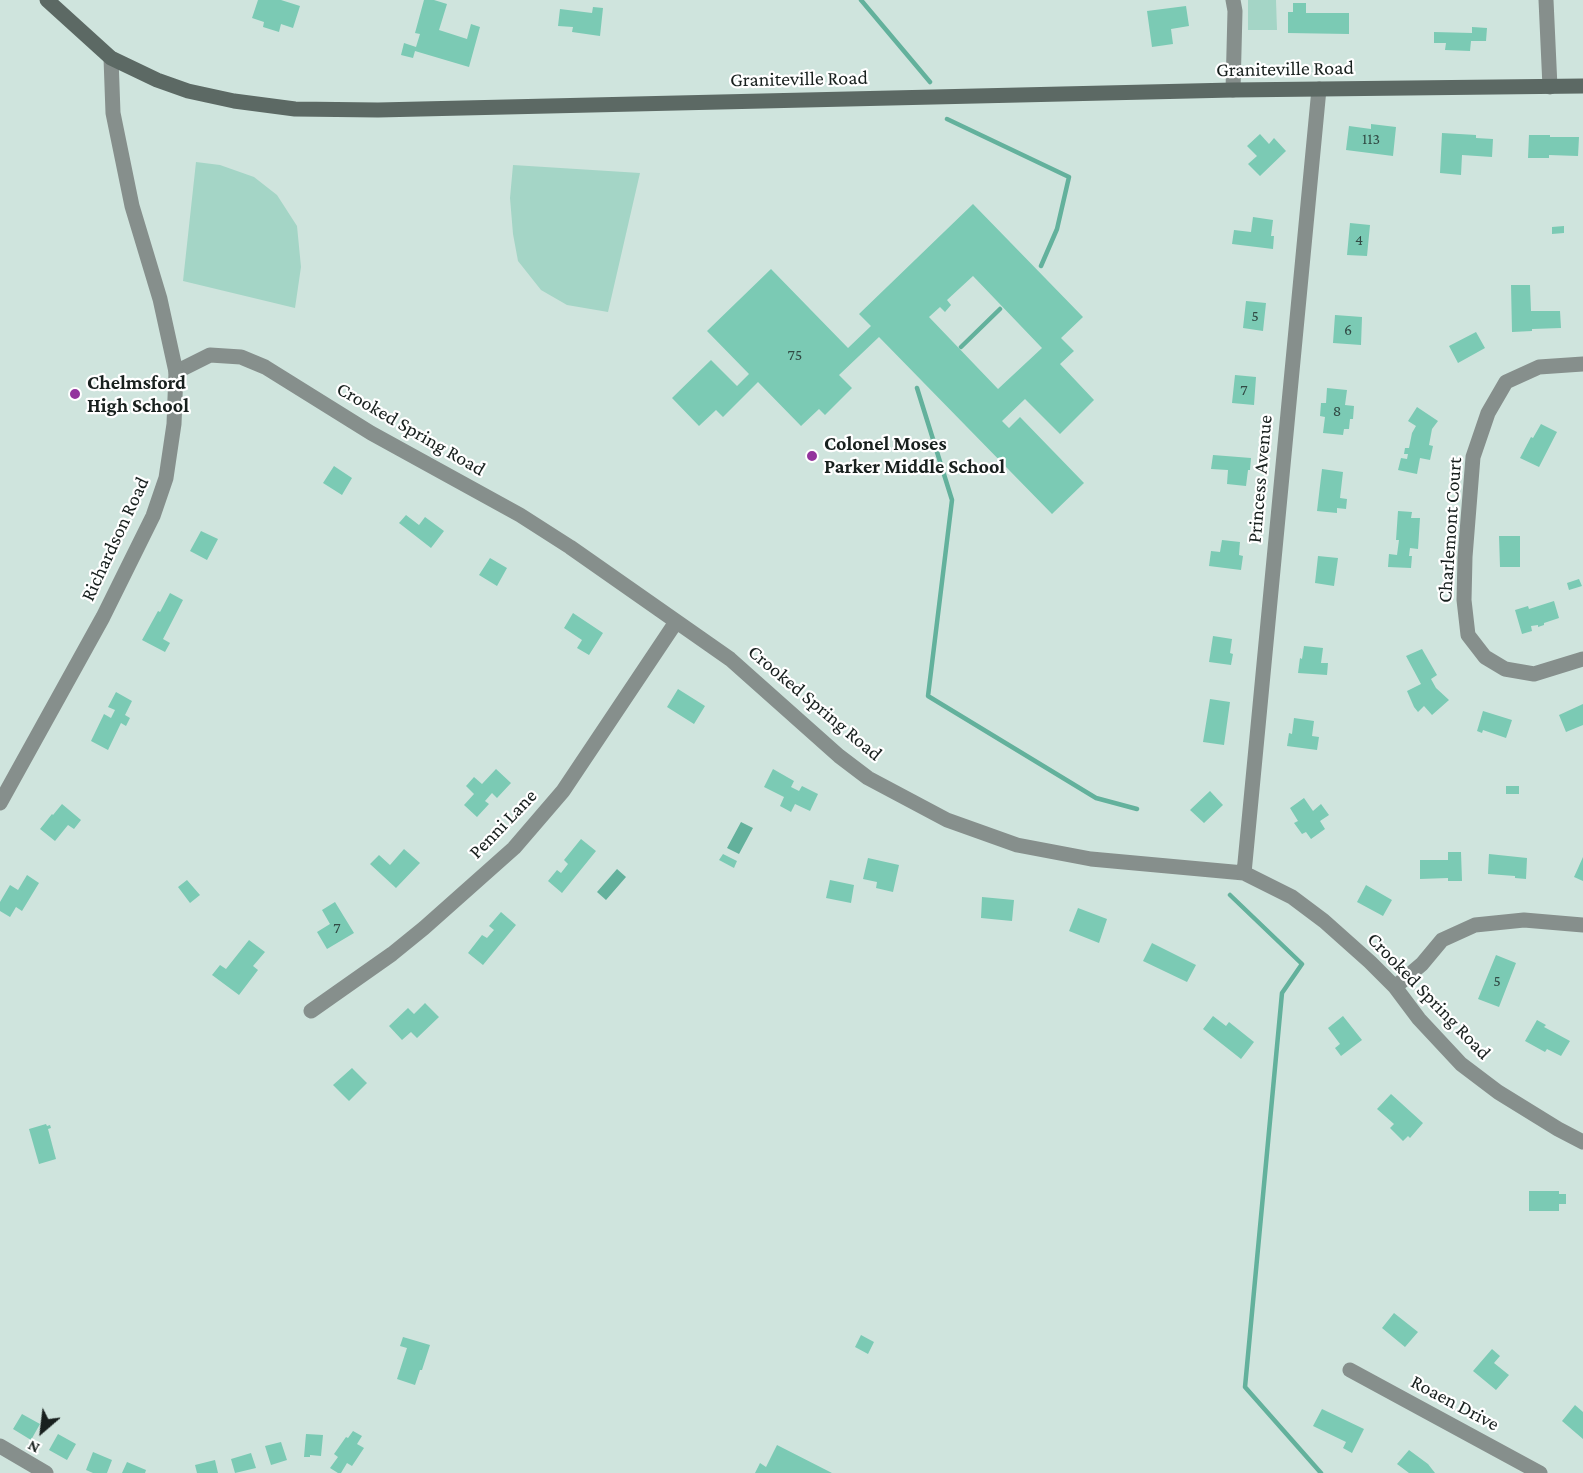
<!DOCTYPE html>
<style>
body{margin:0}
#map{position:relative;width:1583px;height:1473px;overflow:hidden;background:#cfe4dd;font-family:"Crimson Pro",serif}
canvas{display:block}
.north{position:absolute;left:12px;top:1401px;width:60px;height:60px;-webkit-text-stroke:4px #fff;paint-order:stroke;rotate:208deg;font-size:16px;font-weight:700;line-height:24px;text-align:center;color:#18201e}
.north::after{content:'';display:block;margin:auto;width:21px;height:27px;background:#18201e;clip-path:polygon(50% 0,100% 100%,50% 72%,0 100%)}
</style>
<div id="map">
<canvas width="1583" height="1473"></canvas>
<div class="north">N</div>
</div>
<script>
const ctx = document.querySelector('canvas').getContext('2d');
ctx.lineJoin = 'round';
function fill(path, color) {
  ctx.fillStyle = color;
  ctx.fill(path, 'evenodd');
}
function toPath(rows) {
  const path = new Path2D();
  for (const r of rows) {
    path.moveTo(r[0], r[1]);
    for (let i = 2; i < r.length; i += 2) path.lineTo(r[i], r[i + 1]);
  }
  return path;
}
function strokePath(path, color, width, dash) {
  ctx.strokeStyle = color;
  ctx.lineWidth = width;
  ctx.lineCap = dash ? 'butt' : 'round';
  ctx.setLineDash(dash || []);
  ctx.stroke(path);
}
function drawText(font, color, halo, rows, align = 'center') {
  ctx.font = font + ' "Crimson Pro",serif';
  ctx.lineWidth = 4.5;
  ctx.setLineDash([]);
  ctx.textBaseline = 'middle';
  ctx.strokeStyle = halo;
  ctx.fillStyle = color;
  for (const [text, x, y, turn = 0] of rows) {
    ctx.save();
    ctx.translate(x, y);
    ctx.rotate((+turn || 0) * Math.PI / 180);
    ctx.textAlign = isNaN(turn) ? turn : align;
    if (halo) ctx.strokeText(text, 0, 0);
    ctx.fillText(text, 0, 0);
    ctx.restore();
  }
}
fill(toPath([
 [1248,0,1276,0,1277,30,1248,30],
 [196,162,220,165,254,177,277,195,297,226,301,267,295,308,183,281],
 [513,165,640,173,608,312,567,305,541,290,518,261,513,234,510,198]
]), '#a4d5c6');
fill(toPath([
 [741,822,753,828,739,854,727,848],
 [617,869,626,877,606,900,597,892]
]), '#63b19c');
strokePath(toPath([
 [861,0,930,82],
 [947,119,1069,177,1057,229,1041,266],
 [961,347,1000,309],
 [917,388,952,500,928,696,1096,798,1137,809],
 [1230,895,1302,964,1282,993,1245,1387,1321,1473]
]), '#63b19c', 4.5);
fill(toPath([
 [258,0,281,0,300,6,293,28,281,24,279,32,263,27,264,22,252,18],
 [424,0,434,0,447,4,439,30,467,39,471,24,480,27,469,67,415,51,413,58,401,55,404,43,416,47,420,34,415,33],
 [1293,3,1306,3,1306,13,1349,13,1349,34,1288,33,1288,12,1293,12],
 [1186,6,1189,26,1171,29,1173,44,1152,47,1147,11],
 [593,7,603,8,600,36,572,32,573,27,558,26,560,9,592,13],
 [1472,27,1487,28,1486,41,1471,41,1470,51,1445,50,1446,43,1434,43,1434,32,1472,33],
 [1371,124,1396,127,1393,156,1346,150,1349,126,1371,129],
 [1442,133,1476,135,1476,138,1493,139,1492,157,1462,155,1461,175,1440,173],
 [1260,134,1269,144,1274,138,1286,151,1260,176,1248,164,1257,156,1247,146],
 [1529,135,1550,135,1550,137,1579,137,1578,156,1549,155,1549,158,1528,158],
 [973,204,1083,317,1061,338,1074,351,1060,364,1094,400,1060,434,1025,399,1002,421,1009,428,1020,417,1084,483,1052,514,879,337,839,375,852,388,825,415,819,409,801,426,758,382,723,417,716,410,699,426,672,398,711,360,737,386,749,374,707,331,771,269,848,348,871,326,859,314],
 [973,276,1042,348,998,389,929,317,940,307,945,312,951,305,947,300],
 [1253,217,1273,220,1271,236,1274,236,1273,249,1232,244,1234,230,1251,232],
 [1350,223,1370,225,1367,256,1347,255],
 [1564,226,1564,233,1552,234,1552,227],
 [1511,285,1530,285,1531,311,1560,311,1561,328,1532,329,1532,331,1512,332],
 [1246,301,1266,303,1263,331,1243,328],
 [1335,315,1362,317,1361,345,1333,343],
 [1476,332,1485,348,1458,363,1449,346],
 [1235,375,1256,377,1254,405,1232,403],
 [1327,388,1347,390,1345,405,1354,406,1353,419,1350,419,1349,429,1344,429,1343,435,1323,433,1325,417,1320,416,1321,403,1326,403],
 [1417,407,1438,421,1432,429,1429,445,1433,446,1430,460,1420,458,1417,474,1398,470,1401,458,1407,459,1408,454,1404,454,1405,448,1409,448,1412,433,1416,426,1408,421],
 [1541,424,1557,432,1539,467,1520,458,1531,437,1533,438],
 [1213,455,1251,458,1250,470,1248,470,1246,486,1227,484,1228,470,1211,469],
 [334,466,352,478,342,495,323,483],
 [1322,469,1343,472,1340,498,1347,499,1346,509,1337,508,1337,513,1317,511],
 [1398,511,1412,512,1411,518,1420,518,1418,549,1410,548,1409,556,1412,556,1411,568,1388,567,1389,554,1397,555,1399,540,1396,540],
 [406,515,419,525,425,517,444,531,431,548,399,523],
 [201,531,218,539,207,560,190,551],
 [1499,536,1520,536,1520,567,1500,567],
 [1222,540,1240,542,1239,555,1243,556,1241,570,1209,566,1211,551,1220,552],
 [1318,556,1338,558,1334,586,1315,583],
 [490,558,507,568,497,586,479,575],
 [1579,579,1582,586,1569,590,1567,583],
 [170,593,183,600,163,639,170,643,165,652,142,640,158,611,160,612],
 [1554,601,1559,618,1544,623,1544,625,1538,627,1538,625,1531,626,1532,631,1522,634,1515,610,1528,606,1529,609],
 [573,613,603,633,589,655,577,648,582,640,564,628],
 [1213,636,1232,639,1230,653,1233,654,1231,665,1209,662],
 [1304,646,1323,648,1321,663,1328,663,1327,675,1298,673,1300,658,1302,659],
 [1422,649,1437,675,1431,679,1436,688,1449,700,1432,715,1424,706,1418,712,1414,707,1407,691,1421,684,1406,656],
 [678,689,705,706,694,724,667,707],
 [116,692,132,701,125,715,130,718,126,726,121,723,108,750,91,741,104,714,111,718,115,710,108,707],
 [1210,699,1230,702,1224,745,1203,742],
 [1583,704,1583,725,1566,732,1559,715],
 [1483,711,1512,720,1506,738,1483,730,1482,733,1477,731],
 [1294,718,1314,721,1312,736,1319,737,1317,750,1287,746,1289,733,1292,734],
 [496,769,511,783,497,798,492,793,485,801,489,804,477,817,464,805,474,794,466,786,474,777,482,784],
 [773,769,794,781,791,787,799,791,802,786,818,794,810,811,795,804,791,812,780,806,784,797,764,787],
 [1506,786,1519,786,1519,794,1506,794],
 [1210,791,1223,805,1204,823,1190,810],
 [1304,798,1313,811,1321,804,1329,815,1320,821,1325,829,1311,839,1306,832,1302,834,1294,823,1298,821,1290,808],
 [62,804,81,820,74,829,68,825,55,841,40,829,52,814,53,815],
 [581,839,596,851,562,893,548,881,557,870,561,873,568,864,564,860],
 [404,849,420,863,396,888,370,864,379,855,390,865],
 [1448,852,1461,852,1462,881,1448,881,1448,878,1420,879,1420,860,1448,860],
 [723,854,737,861,734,868,719,860],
 [1489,854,1527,858,1526,879,1515,878,1515,876,1488,874],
 [1583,857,1583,881,1574,877],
 [868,858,899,865,893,892,876,888,877,882,863,879],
 [27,875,39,883,22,911,16,907,10,917,0,911,0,902,10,885,18,890],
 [187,880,200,895,190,903,178,887],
 [830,880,854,885,851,903,826,898],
 [1366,885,1392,900,1383,916,1357,902],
 [982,897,1014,900,1012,921,981,918],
 [335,902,354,933,327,949,317,932,330,924,322,910],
 [1078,908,1107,919,1099,943,1069,931],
 [501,912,516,925,483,965,468,953,482,935,487,938,494,930,489,926],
 [249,940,265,952,253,966,258,970,239,995,212,975,220,965,226,969],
 [1152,943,1196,965,1187,982,1143,961],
 [1496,955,1516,963,1499,1007,1478,999],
 [425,1003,439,1017,417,1038,411,1032,402,1040,389,1026,408,1008,414,1014],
 [1213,1016,1226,1026,1229,1022,1254,1042,1241,1059,1203,1029],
 [1343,1016,1362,1040,1341,1056,1335,1048,1340,1044,1328,1028],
 [1537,1020,1546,1025,1544,1027,1570,1041,1561,1056,1547,1049,1545,1052,1525,1041],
 [352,1068,367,1083,349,1101,333,1085],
 [1391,1094,1423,1123,1410,1138,1408,1136,1403,1141,1390,1128,1394,1124,1377,1109],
 [46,1124,47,1126,50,1125,51,1128,48,1129,56,1159,39,1164,29,1129],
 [1529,1191,1559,1191,1559,1194,1566,1194,1566,1204,1559,1204,1559,1211,1529,1211],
 [1394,1313,1418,1332,1405,1347,1382,1328],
 [861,1335,874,1342,868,1354,855,1347],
 [403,1337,430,1345,422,1370,420,1370,415,1385,397,1379,407,1348,400,1346],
 [1492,1349,1500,1356,1494,1363,1509,1375,1496,1390,1473,1371],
 [1575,1405,1583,1412,1583,1439,1562,1421],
 [1322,1409,1364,1429,1352,1453,1343,1448,1346,1442,1313,1426],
 [22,1414,40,1424,31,1440,13,1429],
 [353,1431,362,1436,357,1444,364,1448,352,1466,347,1463,341,1473,338,1473,330,1468,338,1457,334,1454,346,1437,348,1438],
 [58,1434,76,1444,67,1460,49,1450],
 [306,1434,323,1435,321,1456,310,1455,310,1457,304,1457],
 [281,1442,287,1460,271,1465,265,1446],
 [777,1445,832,1473,755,1473,760,1463,766,1467],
 [1409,1450,1428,1464,1435,1473,1409,1473,1397,1464],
 [93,1452,112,1460,107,1473,93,1473,86,1470],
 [251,1453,256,1468,235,1473,231,1459],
 [215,1460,218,1473,197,1473,195,1465],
 [127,1462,146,1470,145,1473,122,1473]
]), '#7bcab4');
strokePath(toPath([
 [1546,0,1550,87],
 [1233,90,1235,11,1233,0],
 [1583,364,1539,367,1506,382,1488,413,1473,457,1465,557,1464,600,1468,635,1485,657,1505,669,1534,674,1583,659],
 [176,372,210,355,241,357,265,367,371,433,520,515,570,547,730,659,839,756,868,778,947,820,1017,845,1091,859,1244,873,1292,897,1324,921,1370,962,1395,987,1419,1019,1461,1064,1498,1092,1558,1129,1583,1142],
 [1244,873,1319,89],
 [1395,987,1422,964,1442,940,1475,925,1524,920,1583,925],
 [311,1011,392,954,424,928,514,848,563,791,676,622],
 [1350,1370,1540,1473],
 [0,1446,46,1473]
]), '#868f8c', 15);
strokePath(toPath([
 [0,803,103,617,153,516,166,478,174,424,176,372,160,299,132,206,113,113,111,58]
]), '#868f8c', 15);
strokePath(toPath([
 [47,0,111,58,157,80,188,91,234,101,295,109,378,110,1233,90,1583,86]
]), '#5c6964', 15);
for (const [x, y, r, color] of [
 [75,394,6,"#93349d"],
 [812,456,6,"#93349d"]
]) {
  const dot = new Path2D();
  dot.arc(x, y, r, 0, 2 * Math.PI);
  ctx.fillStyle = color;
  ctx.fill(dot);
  strokePath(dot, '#fff', 2);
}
drawText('16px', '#314a44', null, [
 ["113",1371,139],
 ["4",1359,240],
 ["5",1255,316],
 ["6",1348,330],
 ["75",795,355],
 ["7",1244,390],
 ["8",1337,411],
 ["7",337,928],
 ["5",1497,981]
]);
drawText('20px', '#18201e', '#fff', [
 ["Graniteville Road",1285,69,-1],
 ["Graniteville Road",799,79,-1],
 ["Crooked Spring Road",411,429,30],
 ["Princess Avenue",1260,479,-85],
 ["Charlemont Court",1450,530,-86],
 ["Richardson Road",115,539,-65],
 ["Crooked Spring Road",815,703,40],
 ["Penni Lane",503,824,-46],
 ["Crooked Spring Road",1429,996,46],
 ["Roaen Drive",1455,1403,28]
]);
drawText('bold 20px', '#18201e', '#fff', [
 ["Chelmsford",87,383],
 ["High School",87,406],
 ["Colonel Moses",824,444],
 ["Parker Middle School",824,467]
], 'left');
</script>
